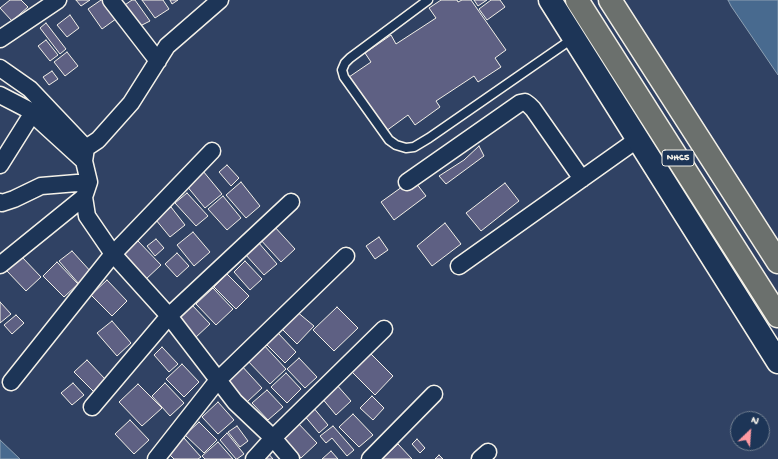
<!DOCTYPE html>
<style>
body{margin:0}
#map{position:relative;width:778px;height:459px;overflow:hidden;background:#304264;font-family:"Gochi Hand",sans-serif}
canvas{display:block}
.north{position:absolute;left:730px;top:411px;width:40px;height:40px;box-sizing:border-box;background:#1d3557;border:1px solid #738091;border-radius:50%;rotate:25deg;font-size:11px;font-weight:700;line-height:16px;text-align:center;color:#f4f1e8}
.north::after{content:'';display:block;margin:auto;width:14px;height:18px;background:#ff9aa2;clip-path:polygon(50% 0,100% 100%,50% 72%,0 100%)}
</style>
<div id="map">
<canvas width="778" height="459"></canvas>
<div class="north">N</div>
</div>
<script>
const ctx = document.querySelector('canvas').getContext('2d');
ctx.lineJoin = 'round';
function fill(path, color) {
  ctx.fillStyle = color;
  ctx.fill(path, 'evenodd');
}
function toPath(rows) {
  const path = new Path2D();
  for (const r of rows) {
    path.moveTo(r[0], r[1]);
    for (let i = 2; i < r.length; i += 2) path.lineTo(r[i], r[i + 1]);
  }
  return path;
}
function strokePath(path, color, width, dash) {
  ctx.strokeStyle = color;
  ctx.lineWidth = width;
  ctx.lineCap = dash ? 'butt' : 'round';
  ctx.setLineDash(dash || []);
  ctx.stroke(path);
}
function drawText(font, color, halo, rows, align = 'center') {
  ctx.font = font + ' "Gochi Hand",sans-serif';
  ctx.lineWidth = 3;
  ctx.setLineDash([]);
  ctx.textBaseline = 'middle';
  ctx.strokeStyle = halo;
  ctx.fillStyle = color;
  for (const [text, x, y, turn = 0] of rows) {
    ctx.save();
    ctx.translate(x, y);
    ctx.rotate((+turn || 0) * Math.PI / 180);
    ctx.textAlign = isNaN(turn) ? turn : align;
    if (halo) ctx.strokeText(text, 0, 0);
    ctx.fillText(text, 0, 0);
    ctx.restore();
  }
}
const water = toPath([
 [728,0,778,0,778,75,731,6,728,0],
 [0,440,20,459,0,459,0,440]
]);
fill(water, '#486a8f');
strokePath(water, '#8da0b3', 1);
const building = toPath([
 [10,0,21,0,28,7,12,21,0,8,10,0],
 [76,0,90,0,81,6,76,0],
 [101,0,109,0,120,16,102,29,88,9,101,0],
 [132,0,135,0,150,21,136,28,119,9,132,0],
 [142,0,163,0,169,9,155,18,142,0],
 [170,0,178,0,172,4,170,0],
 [441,0,457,0,458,2,462,0,471,0,506,50,495,58,501,67,478,82,474,76,436,101,440,107,415,125,408,115,386,131,349,77,371,62,365,53,391,35,396,44,436,18,429,8,441,0],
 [474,0,487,0,478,6,474,0],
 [491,0,500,0,505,7,487,20,479,9,491,0],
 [70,15,79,28,67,37,57,25,70,15],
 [46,23,66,49,60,54,40,28,46,23],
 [46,40,58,55,50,61,38,46,46,40],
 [67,52,78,66,65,76,54,62,67,52],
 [52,71,58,79,49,85,43,77,52,71],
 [479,146,484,156,446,184,439,176,464,160,479,146],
 [227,165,239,178,231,186,219,172,227,165],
 [203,171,222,194,205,208,186,185,203,171],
 [413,179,426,196,394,220,381,202,413,179],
 [241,182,260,206,246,218,226,195,241,182],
 [505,183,519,201,481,231,466,213,505,183],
 [187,193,208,216,196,226,175,203,187,193],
 [223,196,241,218,227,230,208,209,223,196],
 [171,207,185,225,170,237,156,220,171,207],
 [445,223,461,244,432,266,417,246,445,223],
 [273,225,295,249,281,262,259,238,273,225],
 [193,232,210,252,194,266,177,245,193,232],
 [379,237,388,250,375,259,366,246,379,237],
 [156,239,164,248,155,256,147,246,156,239],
 [138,241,161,265,145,280,122,256,138,241],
 [258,242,277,264,264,275,245,254,258,242],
 [72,251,92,273,79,284,59,261,72,251],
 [177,253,189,266,177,277,165,264,177,253],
 [21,256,41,277,26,291,6,270,21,256],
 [245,261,262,279,250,290,234,272,245,261],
 [57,262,78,284,64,297,43,276,57,262],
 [227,274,249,296,236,309,214,287,227,274],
 [107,280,127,301,112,316,91,295,107,280],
 [213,288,233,309,216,325,196,304,213,288],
 [0,302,11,314,0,323,0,302],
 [191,304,210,324,195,338,176,318,191,304],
 [337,307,358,328,334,351,313,330,337,307],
 [296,311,314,326,297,344,280,327,296,311],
 [16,315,24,323,12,334,4,325,16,315],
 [112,321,131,343,117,356,97,333,112,321],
 [278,333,296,352,285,363,266,344,278,333],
 [262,343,286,369,270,384,245,358,262,343],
 [162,347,178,364,169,372,154,355,162,347],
 [369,352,393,376,375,395,351,371,369,352],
 [299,358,317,377,305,388,287,369,299,358],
 [87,360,106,380,94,392,74,372,87,360],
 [182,364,199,382,184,397,166,379,182,364],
 [240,364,262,388,247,402,225,377,240,364],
 [286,373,301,389,287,403,271,387,286,373],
 [73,383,84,395,72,405,61,393,73,383],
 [165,383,184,403,170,416,152,396,165,383],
 [138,384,162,408,142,426,119,402,138,384],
 [336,384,351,401,336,415,321,397,336,384],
 [267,390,283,407,268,420,252,403,267,390],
 [372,396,384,408,373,420,360,408,372,396],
 [218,402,234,420,218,434,202,417,218,402],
 [312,406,328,425,319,433,303,414,312,406],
 [353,414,373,435,359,447,339,427,353,414],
 [130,420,149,440,134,454,115,434,130,420],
 [296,421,317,443,301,458,280,435,296,421],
 [199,422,217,440,204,453,185,435,199,422],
 [237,426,248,441,240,447,228,432,237,426],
 [333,426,354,450,347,456,332,438,326,443,320,436,333,426],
 [227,433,244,454,237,459,236,459,220,440,227,433],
 [184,438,201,457,198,459,174,459,168,453,184,438],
 [417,439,425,448,420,453,412,444,417,439],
 [218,442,233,459,205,459,202,456,218,442],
 [398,444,412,459,382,459,398,444],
 [331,451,338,459,322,459,331,451],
 [267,452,273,459,259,459,267,452],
 [439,455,443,459,435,459,439,455]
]);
fill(building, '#5e6083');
strokePath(building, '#f4f1e8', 1);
const lane = toPath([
 [428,0,350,58,345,63,342,70,344,77,389,140,396,145,406,148,414,147,429,138,572,39]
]);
const street = toPath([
 [111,0,158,61],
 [0,39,58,0],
 [0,68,30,89,86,148,98,140,131,103,167,46,220,0],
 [0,95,27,109,84,161],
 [86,148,84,161,89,182,84,197,87,216,113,254,169,316,235,402,273,438,291,459],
 [0,165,32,114],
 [407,182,520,103,525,102,529,105,533,109,582,179],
 [0,202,2,203,14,199,41,186,89,182],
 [0,265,84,197],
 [459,266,638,139],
 [11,382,113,254,212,151],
 [92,407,169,316,291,202],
 [156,459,218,380,346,256],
 [254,459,273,438,384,329],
 [370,459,434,394],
 [480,459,488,452]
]);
const secondary = toPath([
 [550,0,778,362]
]);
const highway = toPath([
 [577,0,778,316],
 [610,0,778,262]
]);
strokePath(lane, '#f4f1e8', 11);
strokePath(street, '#f4f1e8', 19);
strokePath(secondary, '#f4f1e8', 25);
strokePath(highway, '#f4f1e8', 25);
strokePath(lane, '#1d3557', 8);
strokePath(street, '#1d3557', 16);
strokePath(secondary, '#1d3557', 22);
strokePath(highway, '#6b706d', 22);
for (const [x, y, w] of [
 [678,158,32]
]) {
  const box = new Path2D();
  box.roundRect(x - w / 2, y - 8, w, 16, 3);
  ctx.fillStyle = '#1d3557';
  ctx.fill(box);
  strokePath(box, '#f4f1e8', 1);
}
drawText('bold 10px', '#f4f1e8', null, [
 ["NH65",678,158]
]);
</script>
